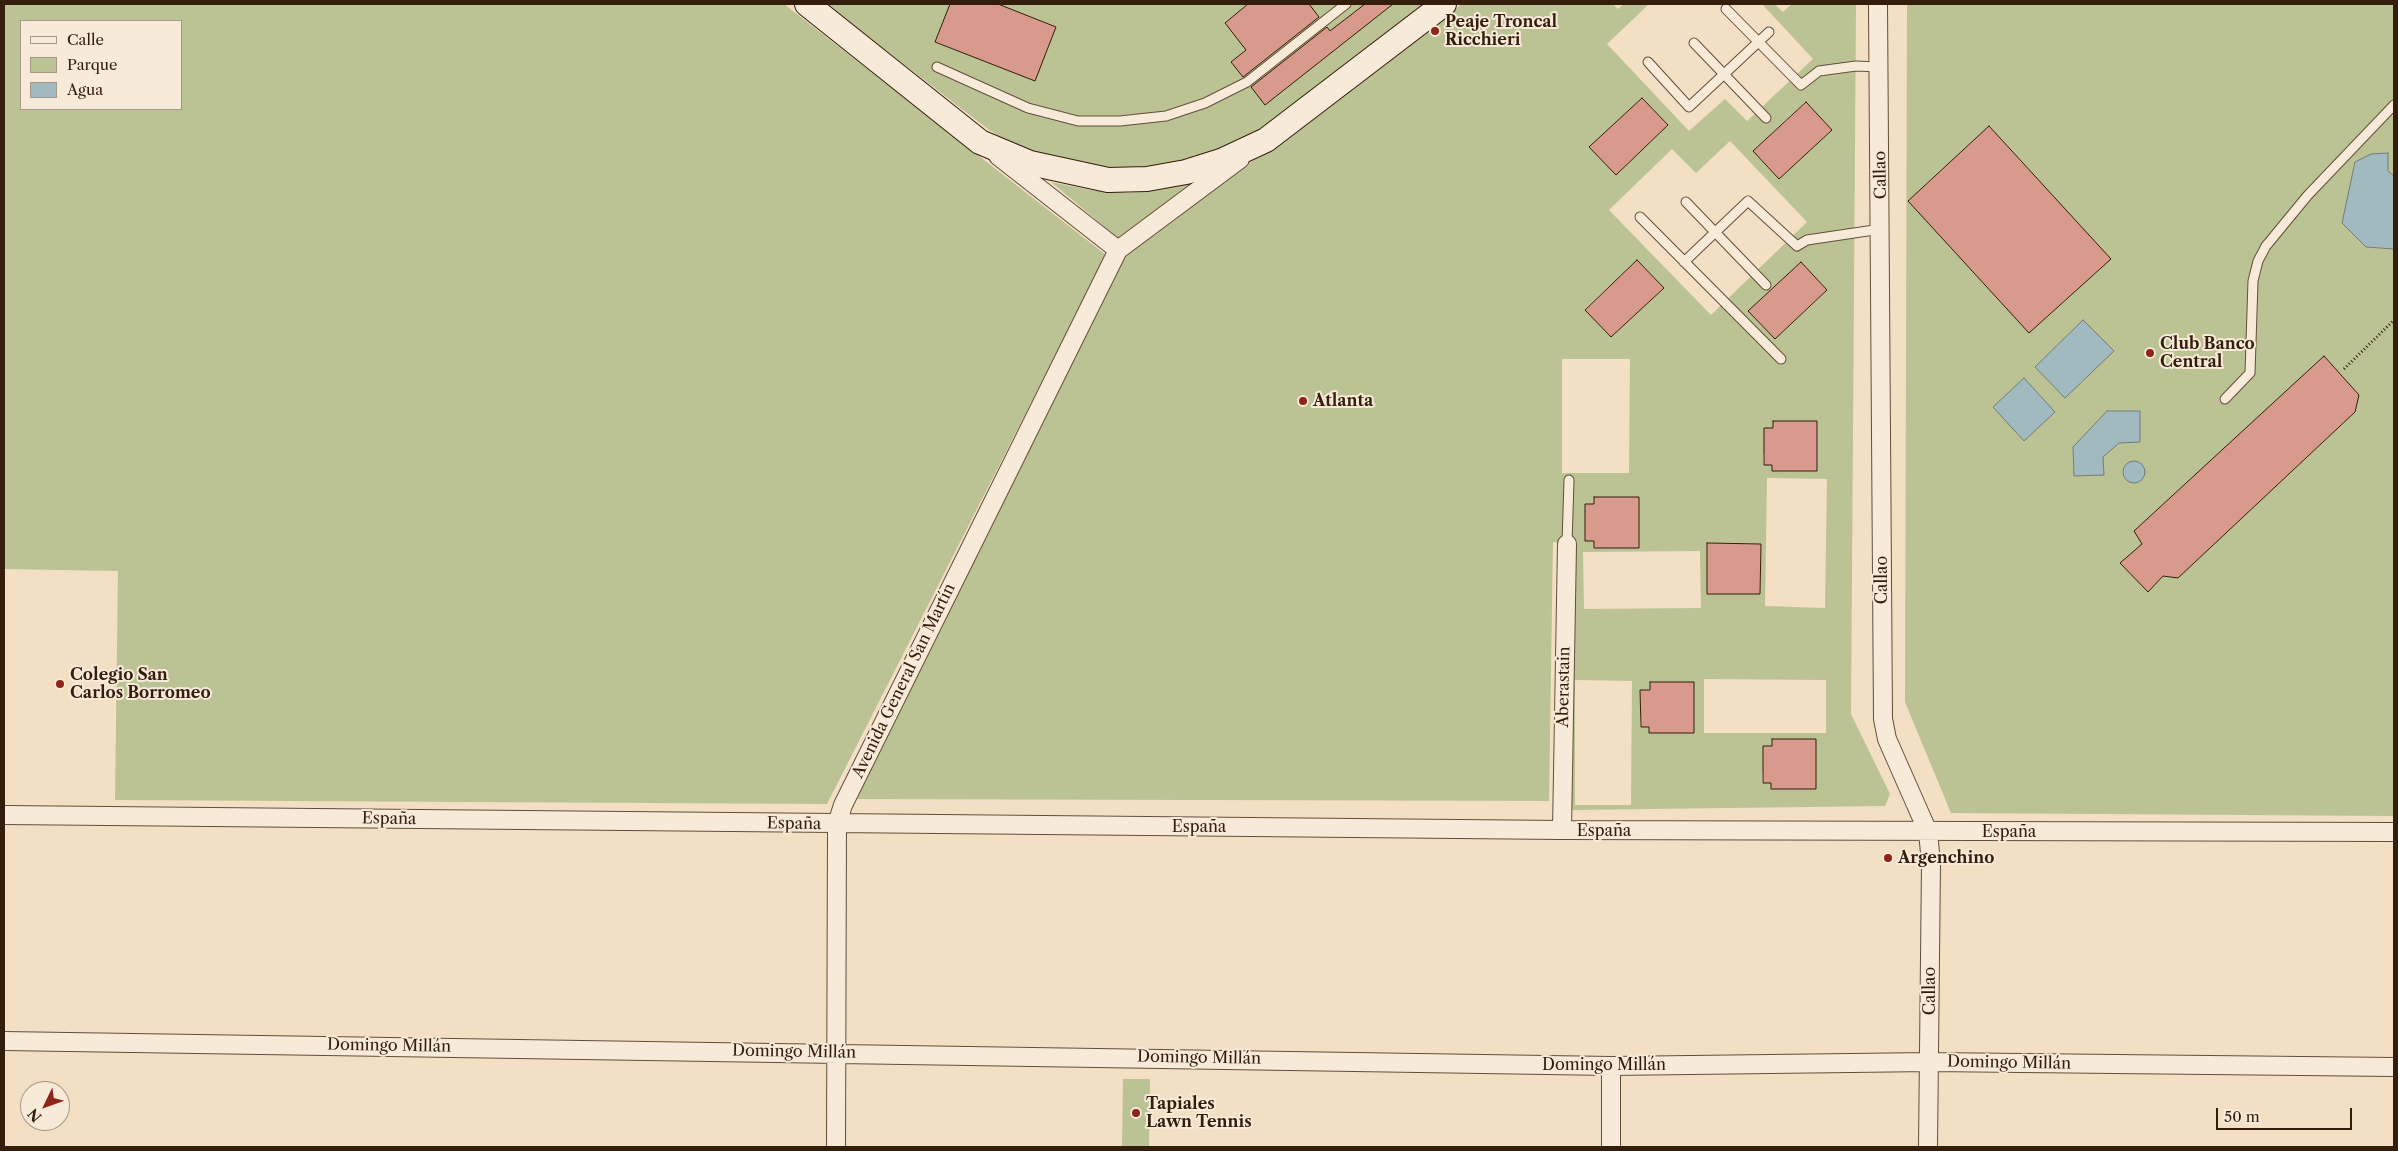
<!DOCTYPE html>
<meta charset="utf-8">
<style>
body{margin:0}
#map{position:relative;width:2398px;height:1151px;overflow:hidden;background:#f3dfc4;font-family:"Libre Caslon Text",serif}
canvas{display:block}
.frame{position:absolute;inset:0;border:5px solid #351d0b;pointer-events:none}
.legend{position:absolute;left:20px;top:20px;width:162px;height:90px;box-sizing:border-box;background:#f7ead9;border:1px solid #a99887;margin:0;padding:6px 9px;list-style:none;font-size:15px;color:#351d0b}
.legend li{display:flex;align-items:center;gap:10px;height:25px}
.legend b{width:25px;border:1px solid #a99887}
.north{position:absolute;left:20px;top:1081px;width:50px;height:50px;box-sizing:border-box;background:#f7ead9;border:1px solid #a99887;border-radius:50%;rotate:228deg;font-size:14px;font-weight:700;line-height:20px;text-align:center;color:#351d0b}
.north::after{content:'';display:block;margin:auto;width:18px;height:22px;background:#8f2418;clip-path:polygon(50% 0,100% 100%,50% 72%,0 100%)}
.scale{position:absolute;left:2216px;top:1108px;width:136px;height:22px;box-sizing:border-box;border:2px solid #351d0b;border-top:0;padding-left:6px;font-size:15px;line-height:18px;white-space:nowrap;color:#351d0b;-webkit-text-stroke:4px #f7ead9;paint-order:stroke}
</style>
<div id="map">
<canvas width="2398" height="1151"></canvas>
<div class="frame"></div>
<ul class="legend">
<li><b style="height:6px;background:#f7ead9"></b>Calle</li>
<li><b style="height:14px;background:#bbc294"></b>Parque</li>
<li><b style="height:14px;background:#a1babf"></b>Agua</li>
</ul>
<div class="north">N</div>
<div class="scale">50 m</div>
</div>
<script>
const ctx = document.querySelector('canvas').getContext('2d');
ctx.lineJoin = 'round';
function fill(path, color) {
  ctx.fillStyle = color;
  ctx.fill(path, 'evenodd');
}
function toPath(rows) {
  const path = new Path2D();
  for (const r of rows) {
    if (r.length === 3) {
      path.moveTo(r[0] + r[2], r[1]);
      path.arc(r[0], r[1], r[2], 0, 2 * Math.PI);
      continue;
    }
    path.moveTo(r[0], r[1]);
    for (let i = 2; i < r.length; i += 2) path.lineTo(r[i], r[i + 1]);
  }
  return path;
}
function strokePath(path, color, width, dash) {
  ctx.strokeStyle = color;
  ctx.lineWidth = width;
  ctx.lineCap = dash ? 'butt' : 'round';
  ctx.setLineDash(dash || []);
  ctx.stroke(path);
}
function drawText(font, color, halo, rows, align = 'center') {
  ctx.font = font + ' "Libre Caslon Text",serif';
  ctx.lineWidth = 4;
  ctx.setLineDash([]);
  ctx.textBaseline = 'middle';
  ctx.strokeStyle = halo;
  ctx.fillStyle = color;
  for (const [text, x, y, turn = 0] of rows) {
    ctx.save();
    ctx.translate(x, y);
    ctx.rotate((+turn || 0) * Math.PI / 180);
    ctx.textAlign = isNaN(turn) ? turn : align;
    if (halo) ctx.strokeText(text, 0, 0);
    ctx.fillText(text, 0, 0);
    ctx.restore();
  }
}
fill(toPath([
 [4,4,784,4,1106,255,827,804,115,800,118,571,4,569],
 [21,21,181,21,181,109,21,109],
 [826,4,1427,4,1255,135,1186,164,1121,171,1030,154,989,130],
 [1462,4,1613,4,1618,9,1624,4,1649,4,1607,44,1689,131,1725,99,1747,121,1813,59,1762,4,1774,4,1783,12,1792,4,1856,4,1851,714,1890,794,1885,806,1572,810,1570,803,1567,544,1553,542,1549,801,857,799,1121,259],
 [1642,98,1668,125,1616,175,1590,147],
 [1805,102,1832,130,1779,179,1753,151],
 [1730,141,1807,222,1711,315,1609,210,1672,149,1696,173],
 [1637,260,1664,288,1611,337,1585,309],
 [1801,262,1827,290,1775,339,1749,312],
 [1562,359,1630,359,1629,473,1562,473],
 [1773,421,1817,421,1817,440,1808,440,1817,453,1817,471,1773,471,1772,465,1763,464,1763,454,1775,454,1775,440,1764,440,1764,428,1773,428],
 [1767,478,1827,479,1825,608,1765,606],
 [1707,543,1761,544,1761,562,1751,575,1761,576,1760,594,1707,594,1707,577,1718,577,1718,564,1707,563],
 [1700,551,1701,608,1584,609,1583,552],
 [1704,679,1826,680,1826,733,1704,733],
 [1575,680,1632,681,1631,805,1575,805],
 [1650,682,1694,683,1694,701,1685,701,1694,715,1694,733,1649,733,1649,727,1640,726,1640,716,1652,715,1641,702,1641,690,1650,690],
 [1772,739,1816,739,1816,758,1807,758,1816,771,1816,789,1772,789,1771,783,1762,783,1762,772,1773,772,1774,759,1763,759,1763,746,1772,746],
 [1907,4,2394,4,2394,816,1951,813,1905,702],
 [1051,182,1091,190,1128,193,1159,190,1193,182,1118,238],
 [1123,1079,1150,1079,1149,1147,1122,1147]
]), '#bbc294');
const water = toPath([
 [2388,153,2388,171,2394,176,2394,249,2366,247,2342,223,2355,162,2371,154,2388,153],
 [2083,320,2114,351,2065,398,2035,367,2083,320],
 [2024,378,2055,412,2024,441,1993,407,2024,378],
 [2107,411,2140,411,2140,442,2119,443,2103,457,2104,475,2074,476,2073,447,2107,411],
 [2134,472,11]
]);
fill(water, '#a1babf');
strokePath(water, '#767b77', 1);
const building = toPath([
 [950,4,998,4,1056,27,1035,81,935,42,950,4],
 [1248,4,1309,4,1319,17,1243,77,1231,62,1246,50,1225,23,1248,4],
 [1365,4,1393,4,1265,105,1251,87,1327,27,1330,31,1365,4],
 [1642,98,1668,125,1616,175,1589,147,1642,98],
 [1806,102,1832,130,1779,179,1753,151,1806,102],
 [1989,126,2111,259,2029,333,1908,201,1989,126],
 [1637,260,1664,288,1611,337,1585,310,1637,260],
 [1801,262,1827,290,1775,339,1748,311,1801,262],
 [2324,356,2359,395,2355,412,2178,578,2163,576,2148,592,2120,563,2142,544,2134,531,2324,356],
 [1773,421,1817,421,1817,471,1772,471,1772,465,1764,465,1764,428,1773,428,1773,421],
 [1594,497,1639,497,1639,548,1594,548,1594,541,1585,541,1585,504,1594,504,1594,497],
 [1707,543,1761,544,1760,594,1707,594,1707,543],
 [1650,682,1694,682,1694,733,1649,733,1649,727,1641,727,1640,690,1650,690,1650,682],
 [1772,739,1816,739,1816,789,1771,789,1771,783,1763,783,1763,746,1772,746,1772,739]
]);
fill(building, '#d79a8d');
strokePath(building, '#351d0b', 1);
const lane = toPath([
 [1726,9,1801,85,1819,71,1856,66,1879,67],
 [1694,43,1766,118],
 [1648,62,1689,107,1769,32],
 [937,67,1028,108,1078,121,1120,121,1166,116,1205,103,1247,82,1346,4],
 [1686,202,1766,285],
 [1640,217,1781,359],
 [1684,262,1748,201,1797,246,1807,240,1881,229],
 [2225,399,2250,373,2253,281,2258,261,2266,246,2308,195,2394,105],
 [1567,544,1569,480]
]);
const street = toPath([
 [1878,4,1883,719,1887,739,1928,832,1931,863,1928,1147],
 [998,156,1118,250],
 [4,815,1562,830,2394,832],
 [1562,830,1567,544],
 [4,1041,1611,1066,1930,1062,2394,1067],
 [836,1147,837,824,843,805,1118,250,1240,159],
 [1611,1147,1611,1066]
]);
const secondary = toPath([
 [807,4,980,142,1030,163,1108,180,1147,179,1186,172,1221,161,1266,140,1444,4]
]);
strokePath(lane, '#644e39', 11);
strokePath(street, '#644e39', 20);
strokePath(secondary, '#351d0b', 26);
strokePath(toPath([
 [2344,369,2394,320]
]), '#351d0b', 3, [1, 2.5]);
strokePath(lane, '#f7ead9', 9);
strokePath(street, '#f7ead9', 18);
strokePath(secondary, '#f7ead9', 24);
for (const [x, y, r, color] of [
 [1435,31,5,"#8f2418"],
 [2150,353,5,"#8f2418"],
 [1303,401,5,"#8f2418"],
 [60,684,5,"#8f2418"],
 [1888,858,5,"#8f2418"],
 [1136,1113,5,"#8f2418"]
]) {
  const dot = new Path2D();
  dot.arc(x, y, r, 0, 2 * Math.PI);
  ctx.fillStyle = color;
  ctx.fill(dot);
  strokePath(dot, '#f7ead9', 2);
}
drawText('bold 16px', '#351d0b', '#f7ead9', [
 ["Peaje Troncal",1445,22],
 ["Ricchieri",1445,40],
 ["Club Banco",2160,344],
 ["Central",2160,362],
 ["Atlanta",1313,401],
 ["Colegio San",70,675],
 ["Carlos Borromeo",70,693],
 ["Argenchino",1898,858],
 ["Tapiales",1146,1104],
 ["Lawn Tennis",1146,1122]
], 'left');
drawText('16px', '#351d0b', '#f7ead9', [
 ["Callao",1881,175,-91],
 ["Callao",1882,580,-90],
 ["Avenida General San Martín",904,681,-64],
 ["Aberastain",1564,687,-89],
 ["España",389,819,1],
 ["España",794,824,1],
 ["España",1199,827],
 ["España",1604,831],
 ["España",2009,832],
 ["Callao",1930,991,-90],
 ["Domingo Millán",389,1046,1],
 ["Domingo Millán",794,1052,1],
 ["Domingo Millán",1199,1058,1],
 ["Domingo Millán",2009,1063,1],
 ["Domingo Millán",1604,1065]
]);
</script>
